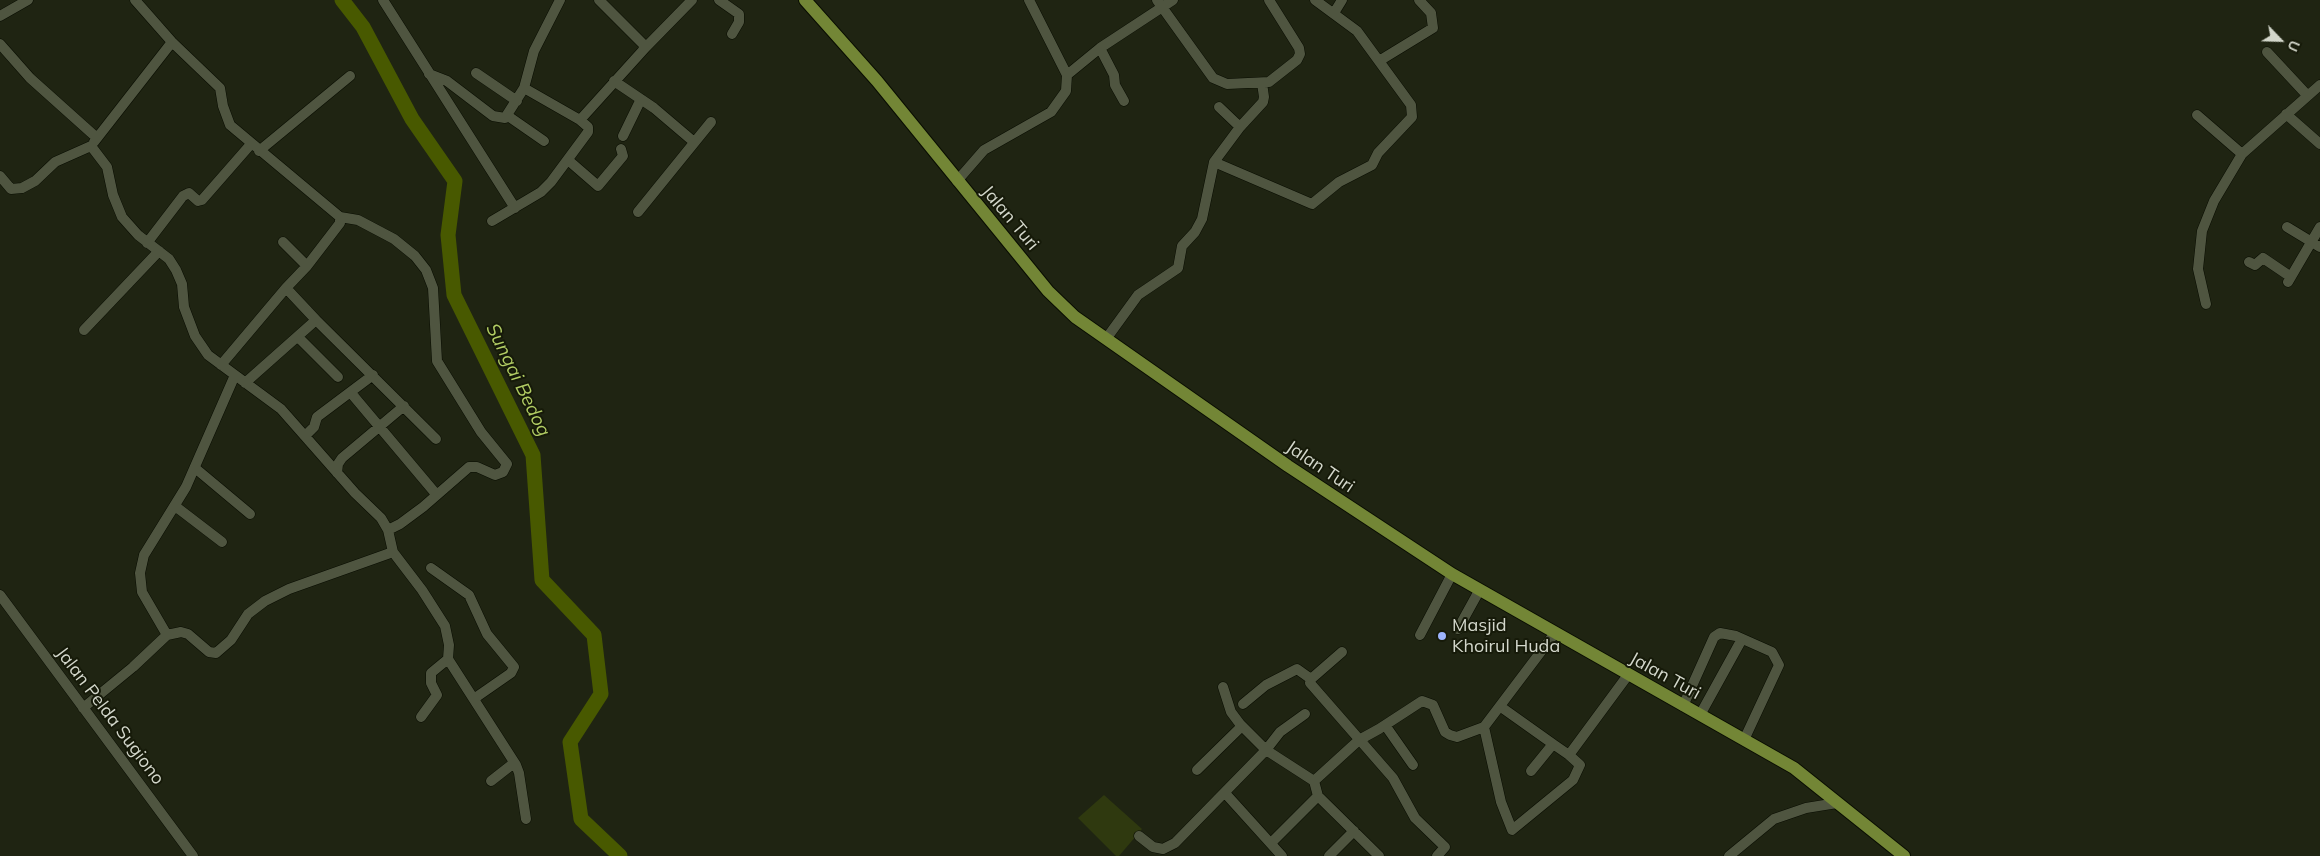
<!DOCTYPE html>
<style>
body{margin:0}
#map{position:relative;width:2320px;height:856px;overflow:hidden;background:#1f2412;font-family:Mulish,sans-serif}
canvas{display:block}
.north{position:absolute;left:2255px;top:15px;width:50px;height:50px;-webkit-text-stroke:4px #161a09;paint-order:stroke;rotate:114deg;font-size:14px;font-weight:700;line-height:20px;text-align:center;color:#d3d7cb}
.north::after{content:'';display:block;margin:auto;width:18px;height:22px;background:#d3d7cb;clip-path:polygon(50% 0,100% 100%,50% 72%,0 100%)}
</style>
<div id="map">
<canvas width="2320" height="856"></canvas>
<div class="north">U</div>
</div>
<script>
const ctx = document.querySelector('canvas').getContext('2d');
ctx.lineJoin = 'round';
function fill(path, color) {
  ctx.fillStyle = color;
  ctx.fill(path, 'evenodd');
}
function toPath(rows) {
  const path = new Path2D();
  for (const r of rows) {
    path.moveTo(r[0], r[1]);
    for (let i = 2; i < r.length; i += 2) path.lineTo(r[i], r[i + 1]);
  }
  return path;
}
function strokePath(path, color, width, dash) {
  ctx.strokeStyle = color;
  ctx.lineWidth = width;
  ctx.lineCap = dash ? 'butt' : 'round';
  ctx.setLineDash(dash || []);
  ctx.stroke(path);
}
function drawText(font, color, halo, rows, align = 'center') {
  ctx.font = font + ' Mulish,sans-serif';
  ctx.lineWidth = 4;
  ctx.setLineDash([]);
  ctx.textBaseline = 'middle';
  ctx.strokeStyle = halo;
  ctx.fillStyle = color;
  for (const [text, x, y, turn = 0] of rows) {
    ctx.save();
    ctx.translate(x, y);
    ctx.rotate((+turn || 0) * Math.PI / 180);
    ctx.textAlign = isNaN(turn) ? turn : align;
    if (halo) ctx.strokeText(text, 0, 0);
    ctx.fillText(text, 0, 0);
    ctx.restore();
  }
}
fill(toPath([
 [1104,795,1142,829,1119,856,1116,856,1078,818]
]), '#2f390f');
strokePath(toPath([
 [342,0,363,27,412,119,455,181,448,235,454,295,533,455,542,580,594,635,601,694,570,742,581,819,620,856]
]), '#485900', 15);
const minor = toPath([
 [135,0,172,42,220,88,223,106,230,125,340,217,340,223,307,266,286,288,316,320,245,383],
 [383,0,515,208],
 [599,0,646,47,692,0],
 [719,0,739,14,739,22,732,34],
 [1157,0,1213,78,1227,84,1269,82,1297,60,1300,54,1299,48,1269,0],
 [1334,13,1342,0],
 [0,16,28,0],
 [0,44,30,78,97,138],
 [1100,48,1114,75,1115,85,1124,101],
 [2267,52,2307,95],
 [1379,61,1433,28,1431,13,1419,0],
 [476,73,517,101],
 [429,74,447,81,493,116,505,118,524,88,534,51,560,0],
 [1067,75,1100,48,1173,0],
 [614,81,654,108,694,142],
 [1219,107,1240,127],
 [2286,114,2320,144],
 [2197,115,2242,154],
 [508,116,544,141],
 [580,120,646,47],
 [623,136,641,99],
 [94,142,172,42],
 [259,151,350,76],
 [568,160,598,186,623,156,621,149],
 [1214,162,1312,204,1339,182,1372,165,1378,153,1412,117,1411,105,1357,31,1315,0],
 [0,176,11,189,22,188,35,181,55,162,91,146,107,167,113,195,122,217,138,235,169,259,176,270,182,284,184,307,195,336,208,355,235,375,186,487,144,555,140,573,142,592,167,635,133,667,83,708],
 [957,181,984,150,1051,112,1066,91,1067,75,1029,0],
 [638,212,711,122],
 [340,217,358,220,394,239,415,256,426,270,433,288,437,361,481,432,507,464,503,472,495,475,477,467,469,467,423,507,400,524,388,530],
 [492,221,541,192,551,182,588,132,588,127,580,120,524,88],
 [2287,227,2320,247],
 [283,242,307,266],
 [147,243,183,196,189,193,198,201,202,200,251,144],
 [2249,262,2255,265,2263,258,2291,277],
 [2288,282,2320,227],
 [2206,304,2198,269,2202,231,2214,201,2242,154,2320,85],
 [316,320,436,439],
 [84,330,159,251],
 [298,337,338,377],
 [1106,339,1138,295,1178,268,1182,246,1195,232,1202,219,1214,162,1240,127,1263,102,1264,97,1262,83],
 [221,365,286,288],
 [235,375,281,409,355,493,381,518,388,530,393,552,422,590,445,626,449,645,448,659,516,765,519,773,526,819],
 [351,393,436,494],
 [305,436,314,427,317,417,373,375],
 [195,468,250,514],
 [337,473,338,464,342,458,404,406],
 [175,506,222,542],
 [431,568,469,595,487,634,514,667,511,673,475,698],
 [0,595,193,856],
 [1458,629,1479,591],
 [167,635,181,632,188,634,209,652,216,653,231,640,248,614,265,601,289,589,393,552],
 [1420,635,1452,574],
 [1342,652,1311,679,1310,683,1393,778,1415,818,1445,847,1437,856],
 [1223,687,1231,712,1240,724,1266,750,1314,781,1318,796,1379,856],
 [1243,704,1266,685,1297,669,1311,679],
 [1683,706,1714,637,1720,633,1736,636,1772,652,1779,665,1744,740],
 [1501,707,1553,744,1531,771],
 [1700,715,1742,639],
 [421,717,437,695,431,683,431,673,448,659],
 [1385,725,1413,765],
 [1484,727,1501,802,1512,830,1573,780,1580,765,1569,755],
 [1553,744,1569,755,1628,675],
 [1197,770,1242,726],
 [491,781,514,763],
 [1314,781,1359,740,1379,729,1422,701,1433,705,1445,732,1450,735,1457,737,1484,727,1555,633],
 [1225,793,1282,856],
 [1139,836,1153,847,1163,849,1175,843,1266,750,1280,732,1305,714],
 [1271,843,1318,796],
 [1329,856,1354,831],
 [1729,856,1774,819,1806,808,1837,803]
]);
const major = toPath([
 [805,0,877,81,1048,291,1075,317,1288,466,1452,574,1794,768,1904,856]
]);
strokePath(minor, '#090d01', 11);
strokePath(major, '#090d01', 14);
strokePath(minor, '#4f5540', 10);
strokePath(major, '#738636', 12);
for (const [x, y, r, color] of [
 [1442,636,5,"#9db4fd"]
]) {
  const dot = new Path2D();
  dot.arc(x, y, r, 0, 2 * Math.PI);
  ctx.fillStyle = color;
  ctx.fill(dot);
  strokePath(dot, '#161a09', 2);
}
drawText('18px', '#d3d7cb', '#161a09', [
 ["Jalan Turi",1010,218,50],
 ["Jalan Turi",1320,467,34],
 ["Jalan Turi",1665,676,29],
 ["Jalan Pelda Sugiono",110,716,53]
]);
drawText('18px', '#d3d7cb', '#161a09', [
 ["Masjid",1452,626],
 ["Khoirul Huda",1452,647]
], 'left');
drawText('italic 19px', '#b2cd64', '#161a09', [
 ["Sungai Bedog",518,380,64]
]);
</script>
